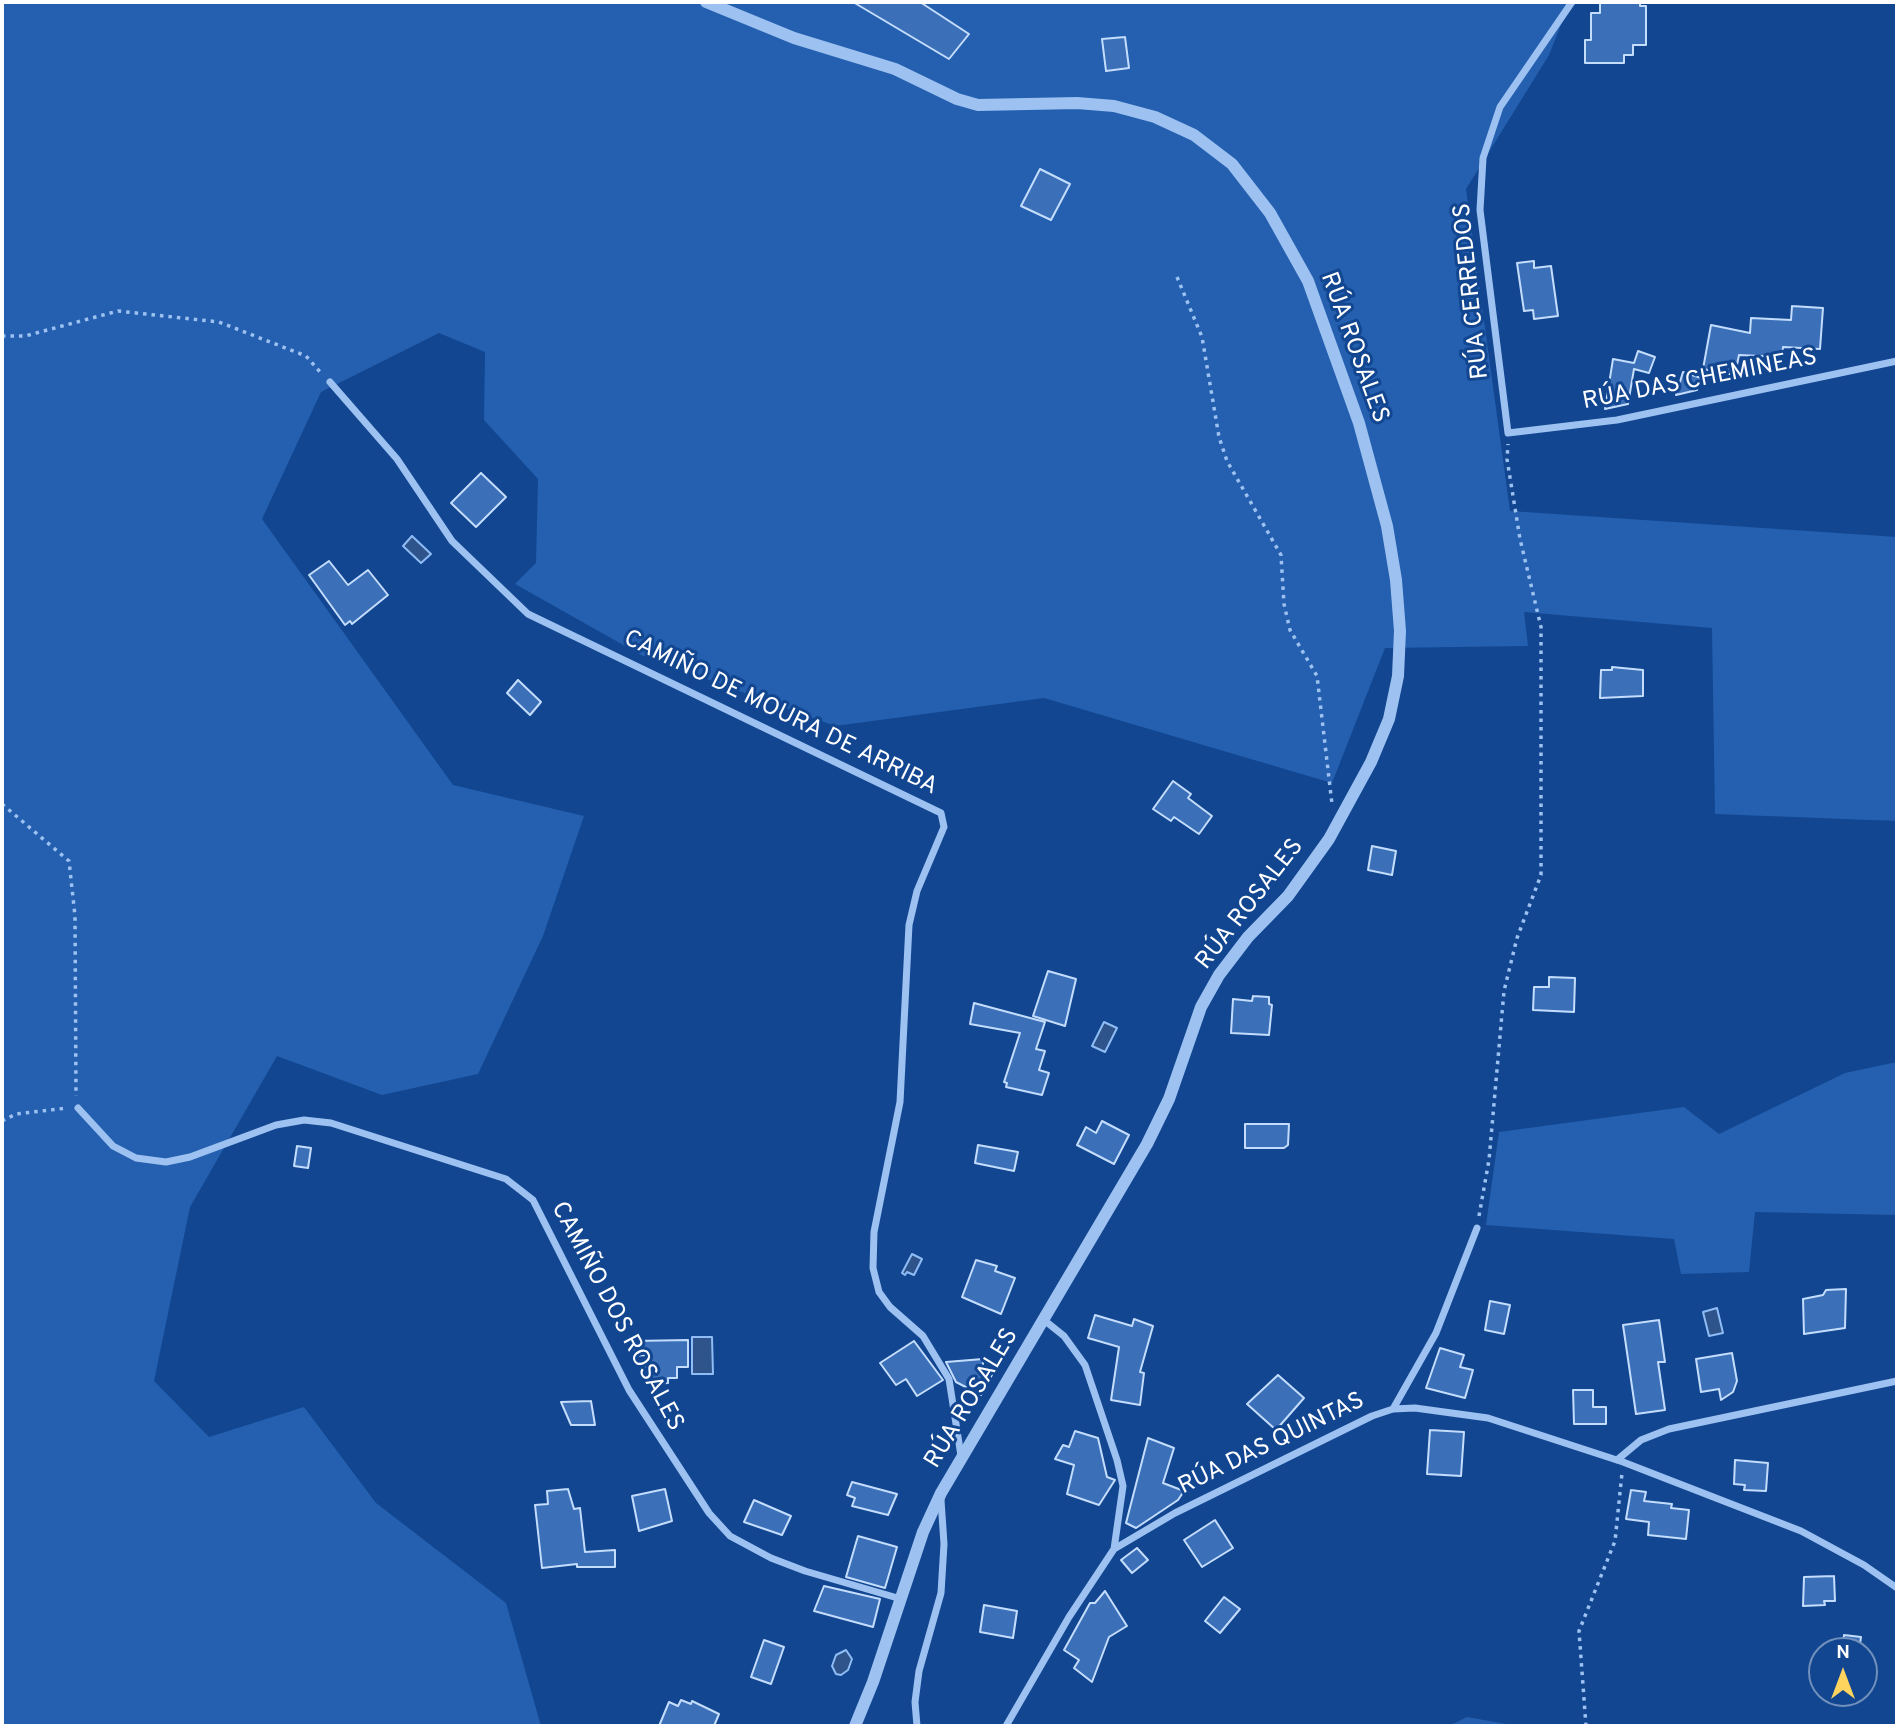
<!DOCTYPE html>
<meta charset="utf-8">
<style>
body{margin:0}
#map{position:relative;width:1899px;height:1728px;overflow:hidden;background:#124690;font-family:Overpass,sans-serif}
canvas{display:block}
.frame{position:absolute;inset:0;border:4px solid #fff;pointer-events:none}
.north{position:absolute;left:1808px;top:1637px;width:70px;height:70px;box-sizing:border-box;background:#124690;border:2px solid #7190bc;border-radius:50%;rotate:0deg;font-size:19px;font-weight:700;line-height:28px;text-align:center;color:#fff}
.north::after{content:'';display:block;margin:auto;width:24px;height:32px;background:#ffd45e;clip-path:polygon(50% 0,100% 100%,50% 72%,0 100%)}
</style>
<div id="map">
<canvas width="1899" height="1728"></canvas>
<div class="frame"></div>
<div class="north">N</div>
</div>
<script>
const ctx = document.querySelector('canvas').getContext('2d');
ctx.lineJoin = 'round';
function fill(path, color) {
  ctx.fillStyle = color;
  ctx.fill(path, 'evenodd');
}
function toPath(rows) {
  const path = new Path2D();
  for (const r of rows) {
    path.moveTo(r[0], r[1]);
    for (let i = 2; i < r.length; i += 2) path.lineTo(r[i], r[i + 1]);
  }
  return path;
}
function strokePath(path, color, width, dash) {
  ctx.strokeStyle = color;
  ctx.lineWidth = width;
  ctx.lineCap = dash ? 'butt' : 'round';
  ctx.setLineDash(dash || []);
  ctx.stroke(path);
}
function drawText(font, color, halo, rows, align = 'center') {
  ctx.font = font + ' Overpass,sans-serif';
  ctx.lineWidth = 6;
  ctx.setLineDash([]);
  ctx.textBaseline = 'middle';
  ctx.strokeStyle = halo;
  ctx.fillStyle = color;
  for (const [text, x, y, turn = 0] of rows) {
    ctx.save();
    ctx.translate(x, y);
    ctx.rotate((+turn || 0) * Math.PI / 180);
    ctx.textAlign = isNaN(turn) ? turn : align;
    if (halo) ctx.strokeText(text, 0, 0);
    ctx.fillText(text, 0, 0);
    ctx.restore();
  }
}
fill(toPath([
 [2,2,1570,2,1549,55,1466,189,1510,511,1897,537,1897,821,1715,814,1712,628,1524,612,1528,646,1385,648,1332,783,1044,698,835,726,641,655,515,584,536,563,538,479,484,420,485,352,439,333,321,392,262,519,453,785,584,816,543,936,478,1074,382,1095,277,1056,190,1207,154,1381,209,1437,304,1407,376,1503,506,1603,541,1726,2,1726],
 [1897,1062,1897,1215,1755,1212,1749,1272,1681,1274,1674,1239,1486,1225,1499,1132,1684,1107,1719,1134,1845,1073],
 [1467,1717,1517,1726,1449,1726]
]), '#2460af');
const water = toPath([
 [412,536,431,554,421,563,403,546,412,536],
 [1104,1022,1117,1028,1105,1052,1092,1046,1104,1022],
 [912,1254,922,1259,914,1275,907,1272,905,1275,902,1273,912,1254],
 [1717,1308,1723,1333,1709,1336,1703,1312,1717,1308],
 [692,1337,712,1337,713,1374,692,1374,692,1337],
 [846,1650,852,1659,848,1670,841,1675,836,1674,832,1666,836,1655,846,1650]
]);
fill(water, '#2e548b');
strokePath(water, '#8fbcf5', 2);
const building = toPath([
 [853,2,920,2,969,34,949,59,853,2],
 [1600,2,1640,2,1640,6,1646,6,1646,45,1633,45,1633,55,1624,55,1624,63,1585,63,1585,40,1591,40,1591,13,1600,13,1600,2],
 [1125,37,1129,68,1106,71,1102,39,1125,37],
 [1040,169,1070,184,1051,220,1021,206,1040,169],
 [1534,261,1534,268,1551,266,1558,316,1534,319,1533,310,1524,311,1517,263,1534,261],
 [1792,306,1823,308,1820,349,1783,347,1782,357,1739,355,1735,375,1703,369,1711,325,1750,333,1751,318,1791,320,1792,306],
 [1638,351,1655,357,1649,373,1634,369,1628,404,1605,409,1613,359,1634,363,1638,351],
 [1683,372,1701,378,1697,390,1676,395,1683,372],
 [481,473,506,497,476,527,451,503,481,473],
 [329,561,348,585,368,570,388,595,352,624,350,621,345,625,309,575,329,561],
 [1612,667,1643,670,1643,696,1600,698,1601,670,1612,670,1612,667],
 [518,680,541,702,530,715,507,693,518,680],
 [1173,781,1191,794,1188,798,1212,816,1199,834,1174,817,1171,821,1153,809,1173,781],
 [1372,846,1396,851,1392,875,1368,870,1372,846],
 [1048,971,1076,979,1065,1026,1033,1016,1048,971],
 [1549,977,1575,978,1574,1012,1533,1010,1534,987,1549,987,1549,977],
 [1253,996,1269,997,1269,1004,1272,1005,1269,1035,1231,1033,1233,999,1252,1001,1253,996],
 [974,1003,1045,1022,1036,1049,1045,1051,1039,1070,1049,1073,1042,1095,1006,1087,1007,1083,1004,1082,1020,1033,970,1024,974,1003],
 [1102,1121,1129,1135,1114,1164,1077,1145,1086,1127,1096,1133,1102,1121],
 [1245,1124,1289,1124,1288,1145,1284,1148,1245,1148,1245,1124],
 [978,1145,1018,1152,1014,1171,975,1163,978,1145],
 [297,1146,311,1148,308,1168,294,1166,297,1146],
 [976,1260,997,1266,995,1271,1015,1278,1001,1314,962,1297,976,1260],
 [1846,1289,1845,1328,1804,1334,1803,1299,1823,1295,1826,1290,1846,1289],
 [1490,1301,1510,1305,1504,1334,1485,1330,1490,1301],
 [1095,1315,1132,1326,1134,1319,1153,1326,1140,1372,1144,1373,1140,1405,1111,1400,1119,1347,1088,1338,1095,1315],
 [1659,1320,1665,1362,1658,1362,1665,1410,1636,1414,1623,1325,1659,1320],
 [688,1340,688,1367,677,1367,677,1378,668,1378,668,1383,646,1384,646,1355,634,1356,634,1341,688,1340],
 [914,1341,943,1380,917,1396,906,1379,896,1385,880,1363,914,1341],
 [1440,1348,1464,1355,1460,1367,1473,1370,1465,1398,1426,1388,1440,1348],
 [1732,1353,1737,1381,1733,1392,1721,1400,1719,1389,1701,1392,1696,1359,1732,1353],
 [983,1359,983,1366,994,1371,981,1395,956,1382,946,1362,983,1359],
 [1278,1375,1304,1398,1276,1430,1247,1404,1278,1375],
 [1573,1390,1593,1390,1593,1407,1606,1407,1606,1424,1574,1424,1573,1390],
 [591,1401,595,1425,571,1425,561,1402,591,1401],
 [1430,1430,1464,1432,1461,1476,1427,1474,1430,1430],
 [1075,1431,1098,1438,1107,1477,1115,1480,1099,1505,1067,1494,1074,1465,1055,1459,1063,1445,1069,1447,1075,1431],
 [1148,1438,1174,1448,1163,1483,1184,1491,1178,1500,1136,1528,1126,1523,1148,1438],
 [1735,1460,1768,1463,1766,1491,1744,1490,1745,1485,1734,1484,1735,1460],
 [852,1482,897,1494,888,1515,852,1506,855,1498,847,1495,852,1482],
 [568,1489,574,1509,580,1508,585,1552,615,1550,615,1567,577,1567,577,1564,542,1568,535,1505,548,1504,547,1491,568,1489],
 [665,1489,672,1521,639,1531,632,1496,665,1489],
 [1631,1490,1646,1492,1644,1501,1672,1504,1671,1508,1689,1510,1686,1539,1648,1535,1649,1522,1626,1519,1631,1490],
 [754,1500,791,1516,782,1535,744,1522,754,1500],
 [1215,1520,1233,1548,1202,1567,1184,1540,1215,1520],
 [858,1536,897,1547,885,1588,846,1577,858,1536],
 [1137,1548,1148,1560,1132,1573,1121,1560,1137,1548],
 [1834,1576,1835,1601,1824,1601,1825,1605,1803,1606,1804,1577,1834,1576],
 [824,1586,880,1599,873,1627,814,1611,824,1586],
 [1105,1591,1127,1626,1109,1637,1092,1682,1074,1668,1079,1660,1064,1650,1090,1603,1095,1603,1105,1591],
 [1224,1597,1240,1609,1220,1633,1205,1621,1224,1597],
 [984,1605,1017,1611,1013,1638,980,1632,984,1605],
 [1844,1635,1861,1637,1859,1651,1842,1651,1844,1635],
 [764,1640,784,1647,771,1684,751,1677,764,1640],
 [681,1700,691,1704,692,1701,719,1714,714,1726,659,1726,669,1702,678,1706,681,1700]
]);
fill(building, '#3b70b9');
strokePath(building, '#c4ddfd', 2);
strokePath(toPath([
 [1177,277,1202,337,1219,437,1227,461,1281,555,1284,604,1290,630,1317,676,1332,804],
 [2,336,25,336,118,311,219,322,306,356,321,373],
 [2,804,69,861,75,916,76,1096],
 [2,1121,16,1114,67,1108],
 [1479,1216,1489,1160,1504,991,1517,938,1541,875,1541,627,1520,539,1507,459,1508,444],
 [1586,1726,1579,1631,1615,1541,1622,1473]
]), '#9dc2f2', 3.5, [3.5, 5]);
strokePath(toPath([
 [1572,2,1500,107,1483,158,1480,210,1508,433,1617,420,1897,361],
 [330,382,397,459,452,541,528,614,941,813,944,827,917,891,909,925,900,1102,874,1232,873,1268,879,1292,890,1307,923,1336,949,1379,961,1456],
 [78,1108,113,1146,136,1158,166,1162,190,1157,276,1125,304,1120,331,1123,506,1179,533,1200,629,1390,709,1513,730,1536,771,1558,805,1571,901,1599],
 [1393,1409,1436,1333,1477,1228],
 [1617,1460,1641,1440,1669,1429,1897,1381],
 [1114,1549,1175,1513,1372,1416,1393,1409,1415,1408,1488,1418,1623,1462,1801,1531,1864,1565,1897,1588],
 [917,1726,915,1702,919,1671,941,1593,944,1544,941,1500],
 [1006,1726,1069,1617,1114,1549,1123,1486,1117,1460,1085,1365,1064,1336,1044,1320]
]), '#9dc2f2', 7);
strokePath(toPath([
 [706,2,794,38,895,69,957,99,978,105,1077,103,1114,106,1155,117,1194,135,1232,164,1270,213,1308,281,1359,423,1387,526,1396,580,1400,631,1398,676,1389,719,1371,762,1329,839,1288,896,1248,937,1219,975,1201,1007,1169,1099,1147,1144,941,1493,923,1532,873,1682,855,1726]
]), '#9dc2f2', 12);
drawText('24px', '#fff', '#124690', [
 ["RÚA CERREDOS",1473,291,-96],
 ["RÚA ROSALES",1353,348,70],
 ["RÚA DAS CHEMINEAS",1700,381,-11],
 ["CAMIÑO DE MOURA DE ARRIBA",780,714,26],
 ["RÚA ROSALES",1251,905,-52],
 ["CAMIÑO DOS ROSALES",616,1317,62],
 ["RÚA ROSALES",973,1399,-59],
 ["RÚA DAS QUINTAS",1272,1445,-26]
]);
</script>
